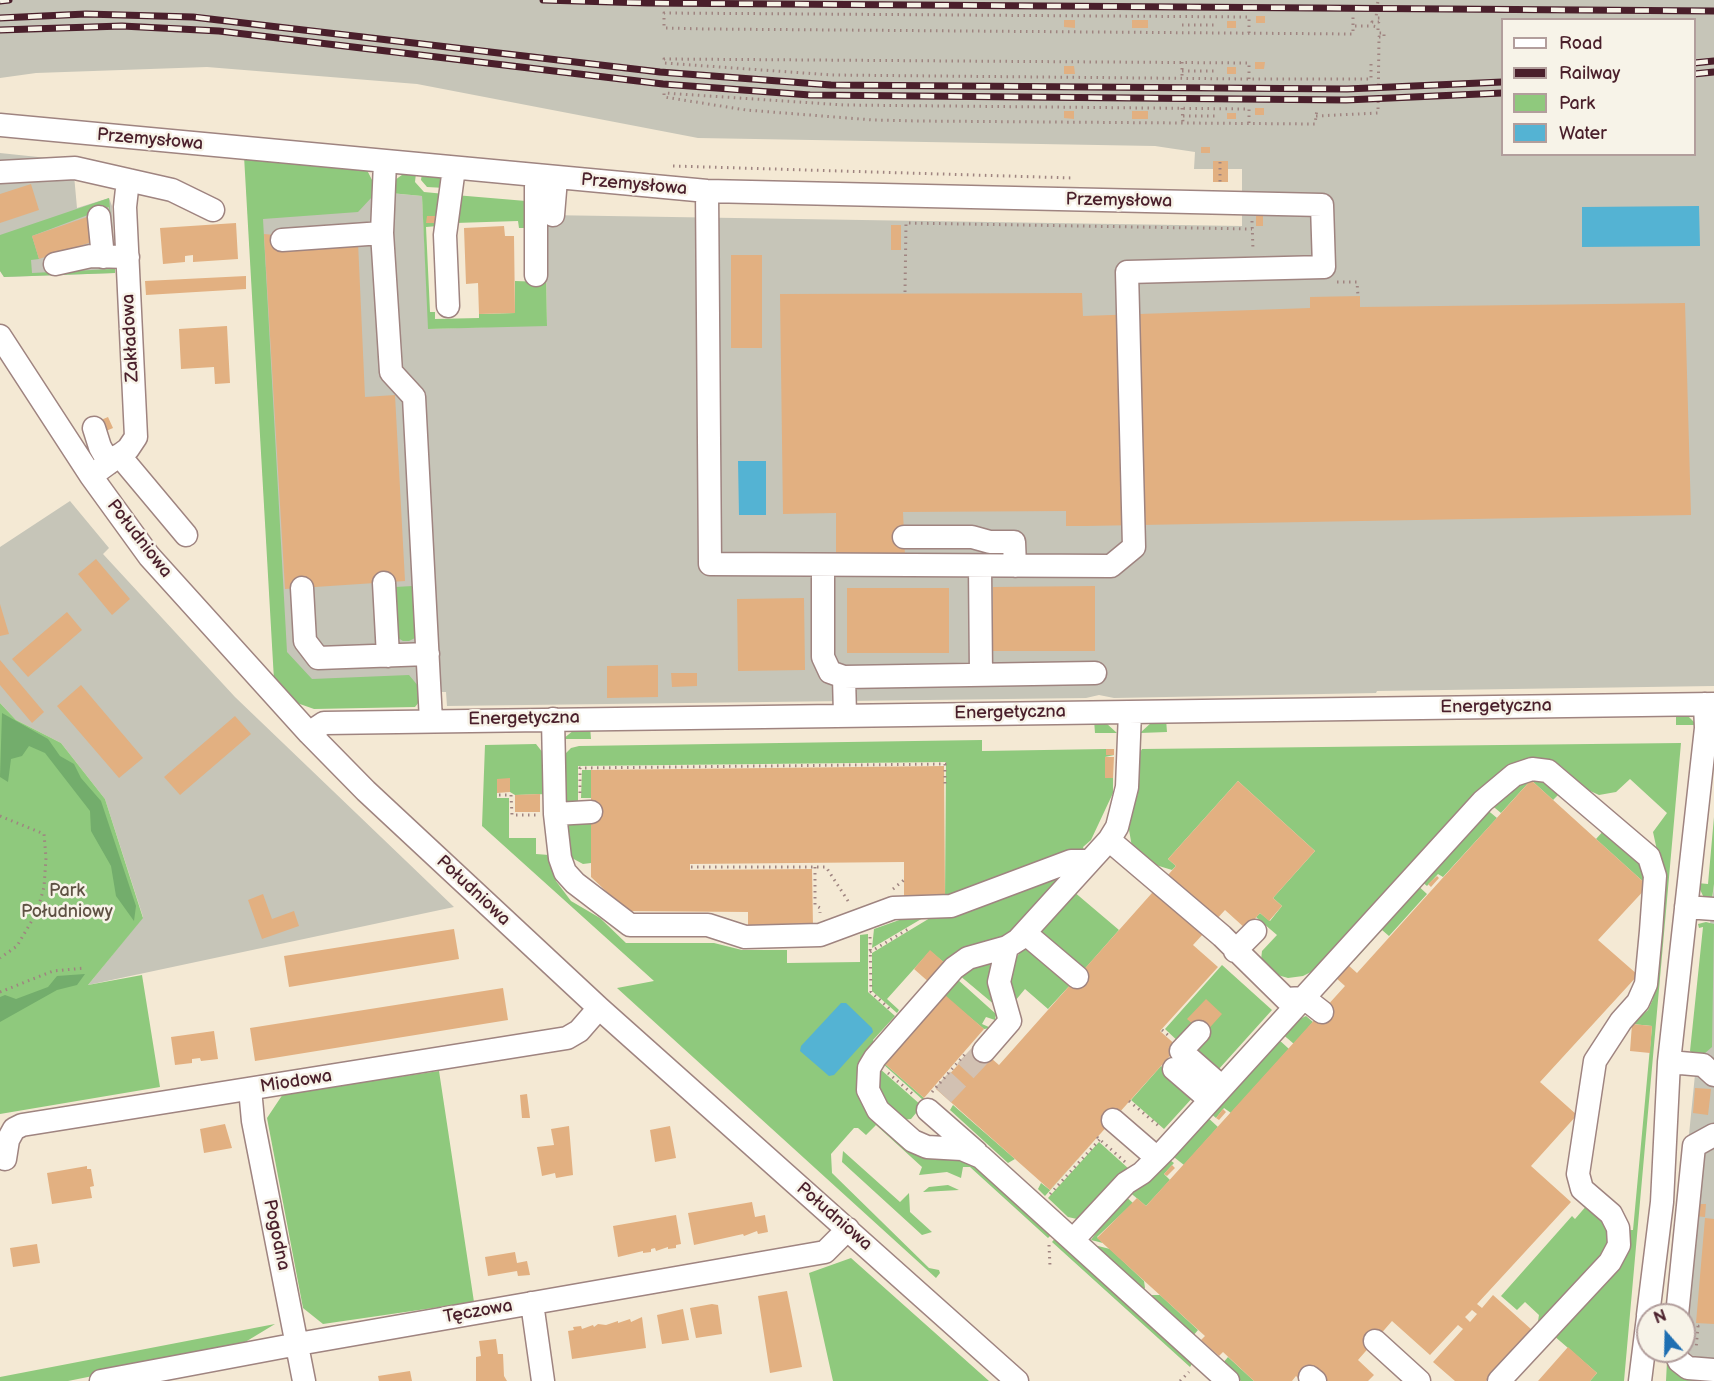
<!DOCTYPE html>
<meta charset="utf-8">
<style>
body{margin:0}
#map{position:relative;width:1714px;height:1381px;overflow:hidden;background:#f4e9d4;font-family:"Balsamiq Sans",sans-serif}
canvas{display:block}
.legend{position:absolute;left:1501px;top:18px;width:195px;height:138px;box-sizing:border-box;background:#f7f3e8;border:2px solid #b29e9c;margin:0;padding:8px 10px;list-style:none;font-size:18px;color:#4a1f2b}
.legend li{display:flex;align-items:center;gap:12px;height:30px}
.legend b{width:30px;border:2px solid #b29e9c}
.north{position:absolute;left:1636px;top:1303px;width:60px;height:60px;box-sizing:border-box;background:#f7f3e8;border:2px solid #b29e9c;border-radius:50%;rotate:340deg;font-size:16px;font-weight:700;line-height:24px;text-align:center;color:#4a1f2b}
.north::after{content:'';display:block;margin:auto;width:21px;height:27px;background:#1f6fb2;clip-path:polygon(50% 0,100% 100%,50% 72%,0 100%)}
</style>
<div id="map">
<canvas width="1714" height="1381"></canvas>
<ul class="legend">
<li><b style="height:8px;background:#fff"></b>Road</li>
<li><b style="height:8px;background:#4a1f2b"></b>Railway</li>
<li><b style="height:16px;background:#8fc97d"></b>Park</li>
<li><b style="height:16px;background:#54b3d3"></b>Water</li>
</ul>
<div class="north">N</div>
</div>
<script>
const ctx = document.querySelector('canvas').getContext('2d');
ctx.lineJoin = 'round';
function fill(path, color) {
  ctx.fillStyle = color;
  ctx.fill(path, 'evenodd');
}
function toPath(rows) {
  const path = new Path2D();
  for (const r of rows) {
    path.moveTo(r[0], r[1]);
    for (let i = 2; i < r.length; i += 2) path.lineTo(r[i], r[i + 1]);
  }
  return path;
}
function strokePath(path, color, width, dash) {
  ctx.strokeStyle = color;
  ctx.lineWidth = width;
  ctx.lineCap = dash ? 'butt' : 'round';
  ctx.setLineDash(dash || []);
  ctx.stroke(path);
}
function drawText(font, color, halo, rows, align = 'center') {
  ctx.font = font + ' "Balsamiq Sans",sans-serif';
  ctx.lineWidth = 5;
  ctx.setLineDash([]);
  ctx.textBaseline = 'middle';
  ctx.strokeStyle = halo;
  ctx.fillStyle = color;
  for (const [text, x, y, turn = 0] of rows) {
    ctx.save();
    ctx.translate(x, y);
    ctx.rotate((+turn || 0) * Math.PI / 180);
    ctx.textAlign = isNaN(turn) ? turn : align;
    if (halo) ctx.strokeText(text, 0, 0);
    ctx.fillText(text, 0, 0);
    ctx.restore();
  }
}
fill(toPath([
 [0,0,1714,0,1714,686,1377,691,1376,693,1114,698,1099,695,1086,698,447,706,446,692,416,692,364,704,274,669,246,180,422,196,429,329,547,325,545,215,1242,226,1242,169,1194,169,1195,152,1155,146,698,138,417,84,207,67,36,73,0,78],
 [1502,20,1694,20,1694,154,1502,154],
 [0,153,76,161,74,175,77,208,109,198,112,206,115,273,4,277,0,271],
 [70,501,109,548,103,554,235,697,454,907,88,985,143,917,105,799,61,743,16,720,0,703,0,547],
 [1714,884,1714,1381,1666,1381,1684,1351,1684,1315,1671,1315]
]), '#c6c5b8');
fill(toPath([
 [244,156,367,170,372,180,372,197,358,212,263,219,287,652,312,679,409,675,419,687,419,702,415,707,314,709,297,703,274,680],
 [406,172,416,173,415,182,424,192,445,194,438,226,426,227,430,312,435,312,435,319,479,318,479,314,515,313,515,281,543,282,545,215,547,326,428,329,422,196,390,193,395,180],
 [422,173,438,174,443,179,445,188,427,187,421,180],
 [455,195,526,201,526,228,519,228,518,221,455,223],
 [109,198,114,250,109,207,32,236,39,259,31,260,32,273,112,269,112,264,115,264,115,273,4,277,0,271,0,235],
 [413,586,419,636,409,641,403,641,398,638,395,587],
 [0,703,16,720,61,743,105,799,143,918,88,985,142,975,160,1087,0,1114],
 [1676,713,1687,715,1697,725,1676,725],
 [1166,719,1167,732,1140,733,1152,722],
 [1094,720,1106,723,1117,733,1095,733],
 [590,726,591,739,563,739,574,730],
 [982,740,982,751,1106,749,1106,755,1114,755,1105,757,1105,778,1113,778,1113,793,1091,840,1083,847,1084,850,945,899,946,762,578,766,578,807,565,806,562,757,571,748,579,746],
 [1681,743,1624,1381,1590,1381,1597,1373,1553,1335,1628,1230,1633,1230,1652,1026,1632,1024,1648,1010,1653,999,1663,878,1653,832,1667,813,1630,779,1616,792,1599,795,1588,790,1561,766,1539,760,1317,969,1303,976,1288,978,1274,974,1261,960,1262,951,1277,935,1256,917,1260,913,1270,921,1282,906,1273,898,1315,851,1238,781,1168,859,1176,866,1172,870,1146,862,1132,847,1128,824,1138,793,1139,754,1142,749],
 [536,744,547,758,548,794,515,795,510,792,510,779,497,779,497,798,509,798,509,838,536,838,536,854,549,855,556,881,571,901,600,918,626,943,714,943,742,950,787,950,787,963,860,962,860,935,868,934,868,992,895,1016,873,1040,876,1045,860,1082,934,1157,973,1162,1053,1233,1048,1238,970,1167,963,1167,961,1178,947,1172,919,1175,922,1167,876,1125,866,1135,858,1128,854,1128,831,1154,832,1173,929,1268,939,1270,940,1273,936,1278,617,988,654,981,482,826,485,745],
 [582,770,591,770,591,798,581,798],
 [1530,777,1564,789,1553,800,1531,780,1501,813,1489,803],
 [1485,808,1497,818,1443,877,1438,874,1427,886,1419,879],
 [591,817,591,863,583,864,570,857,563,833,568,825,576,819],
 [1714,817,1714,884,1712,899,1704,898,1697,883,1708,884],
 [1606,828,1639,857,1648,886,1596,839],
 [1069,871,1018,929,947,965,930,951,887,999,899,1010,897,1013,872,991,872,953,930,918,951,916],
 [1415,883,1427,894,1389,936,1382,930,1354,961,1349,957],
 [1073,891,1119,930,1082,972,1038,934],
 [905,918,923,918,872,948,874,929],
 [1706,922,1714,924,1712,1047,1704,1054,1693,1054,1690,1051,1703,927,1699,928,1698,924],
 [1025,945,1072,983,1048,1009,1025,989,1015,1001,1011,996,1010,967],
 [992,960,996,1006,959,975,965,970],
 [1222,965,1272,1010,1218,1070,1189,1050,1204,1034,1188,1019,1197,1028,1182,1045,1165,1029],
 [957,979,996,1014,995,1020,986,1017,982,1024,991,1028,984,1029,944,996,885,1064,924,1098,923,1100,882,1063],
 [1306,1016,1313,1022,1294,1044,1280,1032,1287,1025],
 [1277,1038,1289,1049,1231,1113,1224,1108,1216,1118,1209,1112],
 [1161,1066,1195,1095,1164,1129,1131,1100],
 [879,1068,922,1106,911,1119,902,1120,878,1092],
 [439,1071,474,1302,323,1324,303,1308,267,1118,283,1094],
 [953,1105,1015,1159,1008,1163,950,1110],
 [1205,1115,1218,1127,1184,1165,1170,1154],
 [1096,1139,1045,1196,1038,1189,1041,1183,1050,1190],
 [1099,1142,1129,1169,1077,1219,1068,1217,1048,1198],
 [843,1151,900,1202,909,1193,910,1212,932,1232,922,1235,842,1162],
 [1167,1158,1174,1163,1164,1174,1170,1180,1146,1206,1127,1190],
 [948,1185,959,1190,923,1192,929,1187],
 [1123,1194,1133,1203,1097,1237,1103,1243,1091,1240],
 [1588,1204,1608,1227,1608,1249,1542,1324,1538,1321,1539,1315,1525,1302,1517,1310,1501,1296,1572,1216,1575,1219],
 [1057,1236,1194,1361,1190,1367,1052,1242],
 [1094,1245,1110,1249,1144,1281,1145,1288,1142,1291],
 [851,1258,989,1381,833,1381,809,1273],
 [1151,1295,1160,1295,1198,1330,1192,1337,1149,1298],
 [275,1324,237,1347,68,1381,0,1381,0,1377],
 [1228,1357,1254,1381,1241,1381,1222,1364],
 [1667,1361,1681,1377,1714,1381,1666,1381]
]), '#8fc97d');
fill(toPath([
 [2,713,48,739,60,756,74,764,81,778,101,801,136,906,134,921,116,896,111,866,91,831,90,811,45,753,29,746,22,756,11,759,8,782,0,777],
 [85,974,77,985,57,990,0,1022,0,997,5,995,16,999,48,987,57,976]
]), '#73ad6c');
fill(toPath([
 [1699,206,1700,246,1582,247,1582,207],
 [738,461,766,461,766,515,739,515],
 [841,1003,846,1003,872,1028,873,1032,834,1075,829,1076,800,1051,801,1046]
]), '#54b3d3');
fill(toPath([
 [1256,16,1265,16,1265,23,1256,23],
 [1064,20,1075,20,1075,28,1064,27],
 [1132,20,1148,20,1148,28,1132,28],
 [1227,21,1236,21,1236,28,1227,28],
 [1255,62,1265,62,1264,69,1255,69],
 [1064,66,1074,66,1075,74,1064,74],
 [1227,67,1236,67,1236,74,1227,74],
 [1255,108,1264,108,1264,115,1255,115],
 [1064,111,1074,111,1074,119,1064,118],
 [1132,111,1148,111,1148,119,1132,119],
 [1227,113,1236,113,1236,119,1227,119],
 [1201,147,1210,147,1210,153,1201,153],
 [1213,161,1228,161,1228,182,1213,182],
 [31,184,39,210,0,223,0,194],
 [1256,215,1263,215,1263,226,1256,226],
 [427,216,435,216,435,223,426,223],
 [87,217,95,241,39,259,32,236],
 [236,223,238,259,193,262,193,255,185,256,185,262,163,264,160,228],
 [891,225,901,225,901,250,891,250],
 [504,226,505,236,514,236,515,313,479,314,478,283,466,284,464,228],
 [264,234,358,242,365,397,395,395,405,581,285,589],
 [731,255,762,255,762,348,731,348],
 [246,276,246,289,146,295,145,281],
 [1082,293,1083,316,1310,308,1310,297,1360,296,1360,307,1685,303,1691,515,1086,526,1066,526,1066,511,903,512,905,556,836,557,836,513,783,514,780,294],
 [227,326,230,383,215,384,214,367,181,369,179,329],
 [108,417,113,428,106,431,101,420],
 [96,559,130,599,112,615,78,574],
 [1095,586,1095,651,993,651,993,587],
 [847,588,949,588,949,653,847,653],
 [804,598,805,670,738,671,737,599],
 [0,604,9,634,0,636],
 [67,612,82,630,28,677,12,659],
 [0,660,44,712,32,723,0,685],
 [658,665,658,697,607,698,607,666],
 [671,673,697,673,697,686,672,687],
 [81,685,143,758,119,778,57,706],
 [235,716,251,734,180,795,164,777],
 [1106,749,1114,749,1114,755,1106,755],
 [1105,757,1114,757,1113,778,1105,778],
 [944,766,945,896,904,896,904,862,690,864,690,870,812,869,813,927,748,927,748,912,627,911,591,877,591,770],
 [510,778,510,792,497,793,497,779],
 [1531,780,1648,886,1598,940,1638,975,1540,1082,1577,1115,1531,1166,1571,1202,1477,1304,1482,1308,1493,1295,1532,1330,1486,1381,1455,1381,1433,1362,1463,1329,1458,1325,1430,1355,1392,1321,1358,1360,1374,1375,1368,1381,1301,1381,1296,1376,1292,1381,1254,1381,1223,1352,1219,1356,1201,1340,1205,1336,1097,1238,1137,1198,1146,1206,1345,986,1335,977,1347,964,1357,973],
 [1472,1310,1477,1314,1470,1322,1465,1317],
 [1238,781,1315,851,1273,898,1282,906,1269,921,1260,913,1246,929,1225,910,1193,945,1218,967,1160,1031,1178,1047,1050,1190,936,1089,976,1045,999,1065,1176,866,1168,859],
 [540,794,540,812,515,812,515,795],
 [1437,876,1439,878,1431,887,1428,884],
 [263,894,272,919,294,911,299,926,262,939,248,900],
 [454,929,459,959,289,987,284,956],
 [930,950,947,965,931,984,914,969],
 [503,988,508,1020,255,1061,250,1028],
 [945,995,984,1029,924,1098,885,1064],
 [1206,999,1222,1014,1204,1034,1187,1019],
 [1632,1024,1652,1026,1650,1053,1630,1051],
 [214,1031,218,1059,201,1061,200,1058,192,1059,192,1063,175,1065,171,1037],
 [1695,1088,1711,1089,1708,1115,1693,1113],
 [527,1094,530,1118,522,1118,520,1095],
 [1223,1109,1226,1112,1219,1120,1216,1118],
 [225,1124,232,1148,204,1153,200,1129],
 [569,1126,573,1175,556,1178,555,1173,542,1176,537,1147,554,1145,551,1129],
 [670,1126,676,1158,655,1162,650,1130],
 [1172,1165,1175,1168,1167,1176,1164,1174],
 [87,1166,87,1169,91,1169,94,1186,90,1187,92,1198,52,1204,47,1173],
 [752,1202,755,1217,765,1215,768,1232,758,1234,757,1231,744,1236,743,1234,694,1245,688,1213],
 [1694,1204,1706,1204,1705,1217,1694,1216],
 [676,1215,681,1244,676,1245,676,1248,668,1249,668,1247,656,1251,655,1248,651,1249,651,1252,643,1253,643,1251,618,1257,613,1226],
 [1705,1218,1714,1219,1714,1324,1696,1323],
 [37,1244,40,1263,13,1267,10,1248],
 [515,1252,517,1263,527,1261,530,1275,518,1276,517,1271,488,1276,485,1257],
 [787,1291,802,1367,770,1373,758,1296],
 [712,1304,718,1305,722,1334,696,1338,690,1308],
 [683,1309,689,1340,662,1344,657,1315],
 [642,1317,646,1348,572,1359,568,1331,574,1330,573,1327,581,1326,582,1329,593,1325,594,1327,598,1324,606,1325,618,1321,618,1323,630,1319,631,1322],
 [496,1339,498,1354,503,1354,504,1376,507,1381,476,1381,476,1357,481,1356,479,1341],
 [1568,1347,1597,1373,1590,1381,1538,1381],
 [410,1371,412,1381,379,1381,378,1376]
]), '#e2b081');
strokePath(toPath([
 [943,1095,984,1051]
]), '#d2c1b2', 22, [22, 11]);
const minor = toPath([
 [0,125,707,191,1322,205,1324,267,1127,272,1134,547,1111,566,710,564,707,191],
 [385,162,382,233,391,372,414,397,431,721],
 [0,172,75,168,172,190,213,210],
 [536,176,536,275],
 [553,215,556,179],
 [99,217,103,257],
 [282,240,382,233],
 [55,264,91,256,128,257],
 [448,306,445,235,454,168],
 [0,336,91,476,149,556,309,733,366,791,599,1008,1017,1381],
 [94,428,100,447,109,463],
 [119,455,186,535],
 [91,476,128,449,136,437,125,207,128,180],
 [904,537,972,537,990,542,1014,542,1015,566],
 [823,566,823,657,830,672,844,677,845,715],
 [980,566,981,675],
 [384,583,388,656],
 [302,588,305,641,318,658,428,654],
 [844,677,1095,673],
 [1130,712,1127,787,1117,827,1109,840,1018,940,1007,947,968,958,954,968,875,1058,869,1068,868,1090,878,1110,913,1141,927,1147,962,1149,981,1157,1228,1381],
 [553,719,555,814,560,858,565,872,575,883,630,925,708,925,745,937,820,935,893,908,951,906,1071,861,1089,861],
 [309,733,324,723,1714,704],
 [555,814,591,812],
 [1109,840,1222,936,1286,999,1304,998,1322,1012],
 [1686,907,1714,909],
 [1025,933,1077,977],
 [1235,951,1255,931],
 [1199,1032,1181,1051,1222,1087],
 [984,1051,1010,1021,999,982,1007,947],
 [1669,1062,1703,1065,1714,1075],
 [1174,1069,1210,1100],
 [250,1089,253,1121,304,1381],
 [928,1110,976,1152],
 [1113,1120,1157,1158],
 [5,1159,8,1140,14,1129,22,1125,567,1038,579,1031,599,1008],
 [1073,1240,1126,1183,1142,1173,1164,1151,1483,801,1514,775,1532,769,1548,771,1649,857,1655,876,1651,931,1646,984,1638,1002,1621,1021,1595,1061,1578,1174,1582,1189,1611,1214,1618,1228,1619,1245,1610,1262,1499,1381],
 [532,1303,543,1381],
 [1648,1315,1662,1202,1669,1062,1706,728,1705,704],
 [1677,1315,1694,1146,1714,1135],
 [1375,1341,1419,1381],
 [1675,1351,1679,1361,1688,1368,1714,1370],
 [1310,1377,1315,1381],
 [101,1381,298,1344,825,1252,848,1229],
 [1640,1381,1648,1317]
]);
strokePath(minor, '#9f8480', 25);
strokePath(toPath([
 [1182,25,1215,25],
 [1355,26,1373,26],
 [1249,33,1249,17,664,13,664,28,707,29,1353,34,1353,16],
 [1182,62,1182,78],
 [1182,71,1215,71],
 [1249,79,1249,63,664,59,664,63,832,75,1249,79,1371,79,1371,62],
 [1182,108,1183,123],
 [1183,116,1215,116],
 [1316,116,1378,113,1379,37,1384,37,1384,33,1378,33,1378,27,1373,26,1372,22,1379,22,1380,18,1376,18,1378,0],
 [1249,123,1249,109,844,105,664,93,664,97,746,110,873,120,918,121,1315,124,1317,109],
 [1220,162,1220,183],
 [673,166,1074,178],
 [1252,221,1253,250],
 [1337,282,1357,282,1358,296],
 [905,292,906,223,1252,229],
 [580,793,580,768,945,764,945,784],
 [499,795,511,795,512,815,537,815],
 [0,816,44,834,46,858,44,887,37,912,17,946,0,958],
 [691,867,826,867,850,904],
 [815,867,815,905,820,908,820,913],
 [893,889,904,880],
 [870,937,871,992,892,1011],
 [870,952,910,928],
 [0,992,53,971,85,968],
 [1162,1030,1169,1036],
 [888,1073,915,1096],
 [932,1092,965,1054],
 [1129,1101,1160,1127],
 [1097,1137,1125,1162],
 [1050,1194,1102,1137],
 [1049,1245,1050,1266],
 [1692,1325,1698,1326,1696,1349],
 [1180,1381,1189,1372]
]), '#9f8480', 3, [1.5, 4.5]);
strokePath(minor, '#fff', 22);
const rail = toPath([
 [543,0,647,3,1714,11],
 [0,1,9,0],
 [0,18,86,14,193,17,660,72,831,85,1347,89,1502,82],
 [0,30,122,26,219,31,663,84,810,95,1346,100,1502,93],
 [1694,63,1714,61],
 [1694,74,1714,72]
]);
strokePath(rail, '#4a1f2b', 7);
strokePath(rail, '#f7f3e8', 4.5, [14]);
drawText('18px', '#4a1f2b', '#f7f3e8', [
 ["Przemysłowa",150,140,5],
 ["Przemysłowa",634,185,5],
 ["Przemysłowa",1119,201,1],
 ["Zakładowa",131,338,-93],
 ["Południowa",139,539,52],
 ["Energetyczna",1496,707,-1],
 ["Energetyczna",1010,713,-1],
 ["Energetyczna",524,719,-1],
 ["Południowa",473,891,43],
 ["Miodowa",296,1082,-9],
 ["Południowa",834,1217,41],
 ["Pogodna",276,1235,78],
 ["Tęczowa",478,1312,-10]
]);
drawText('18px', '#5f5244', '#f7f3e8', [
 ["Park",67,891],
 ["Południowy",67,912]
]);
</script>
